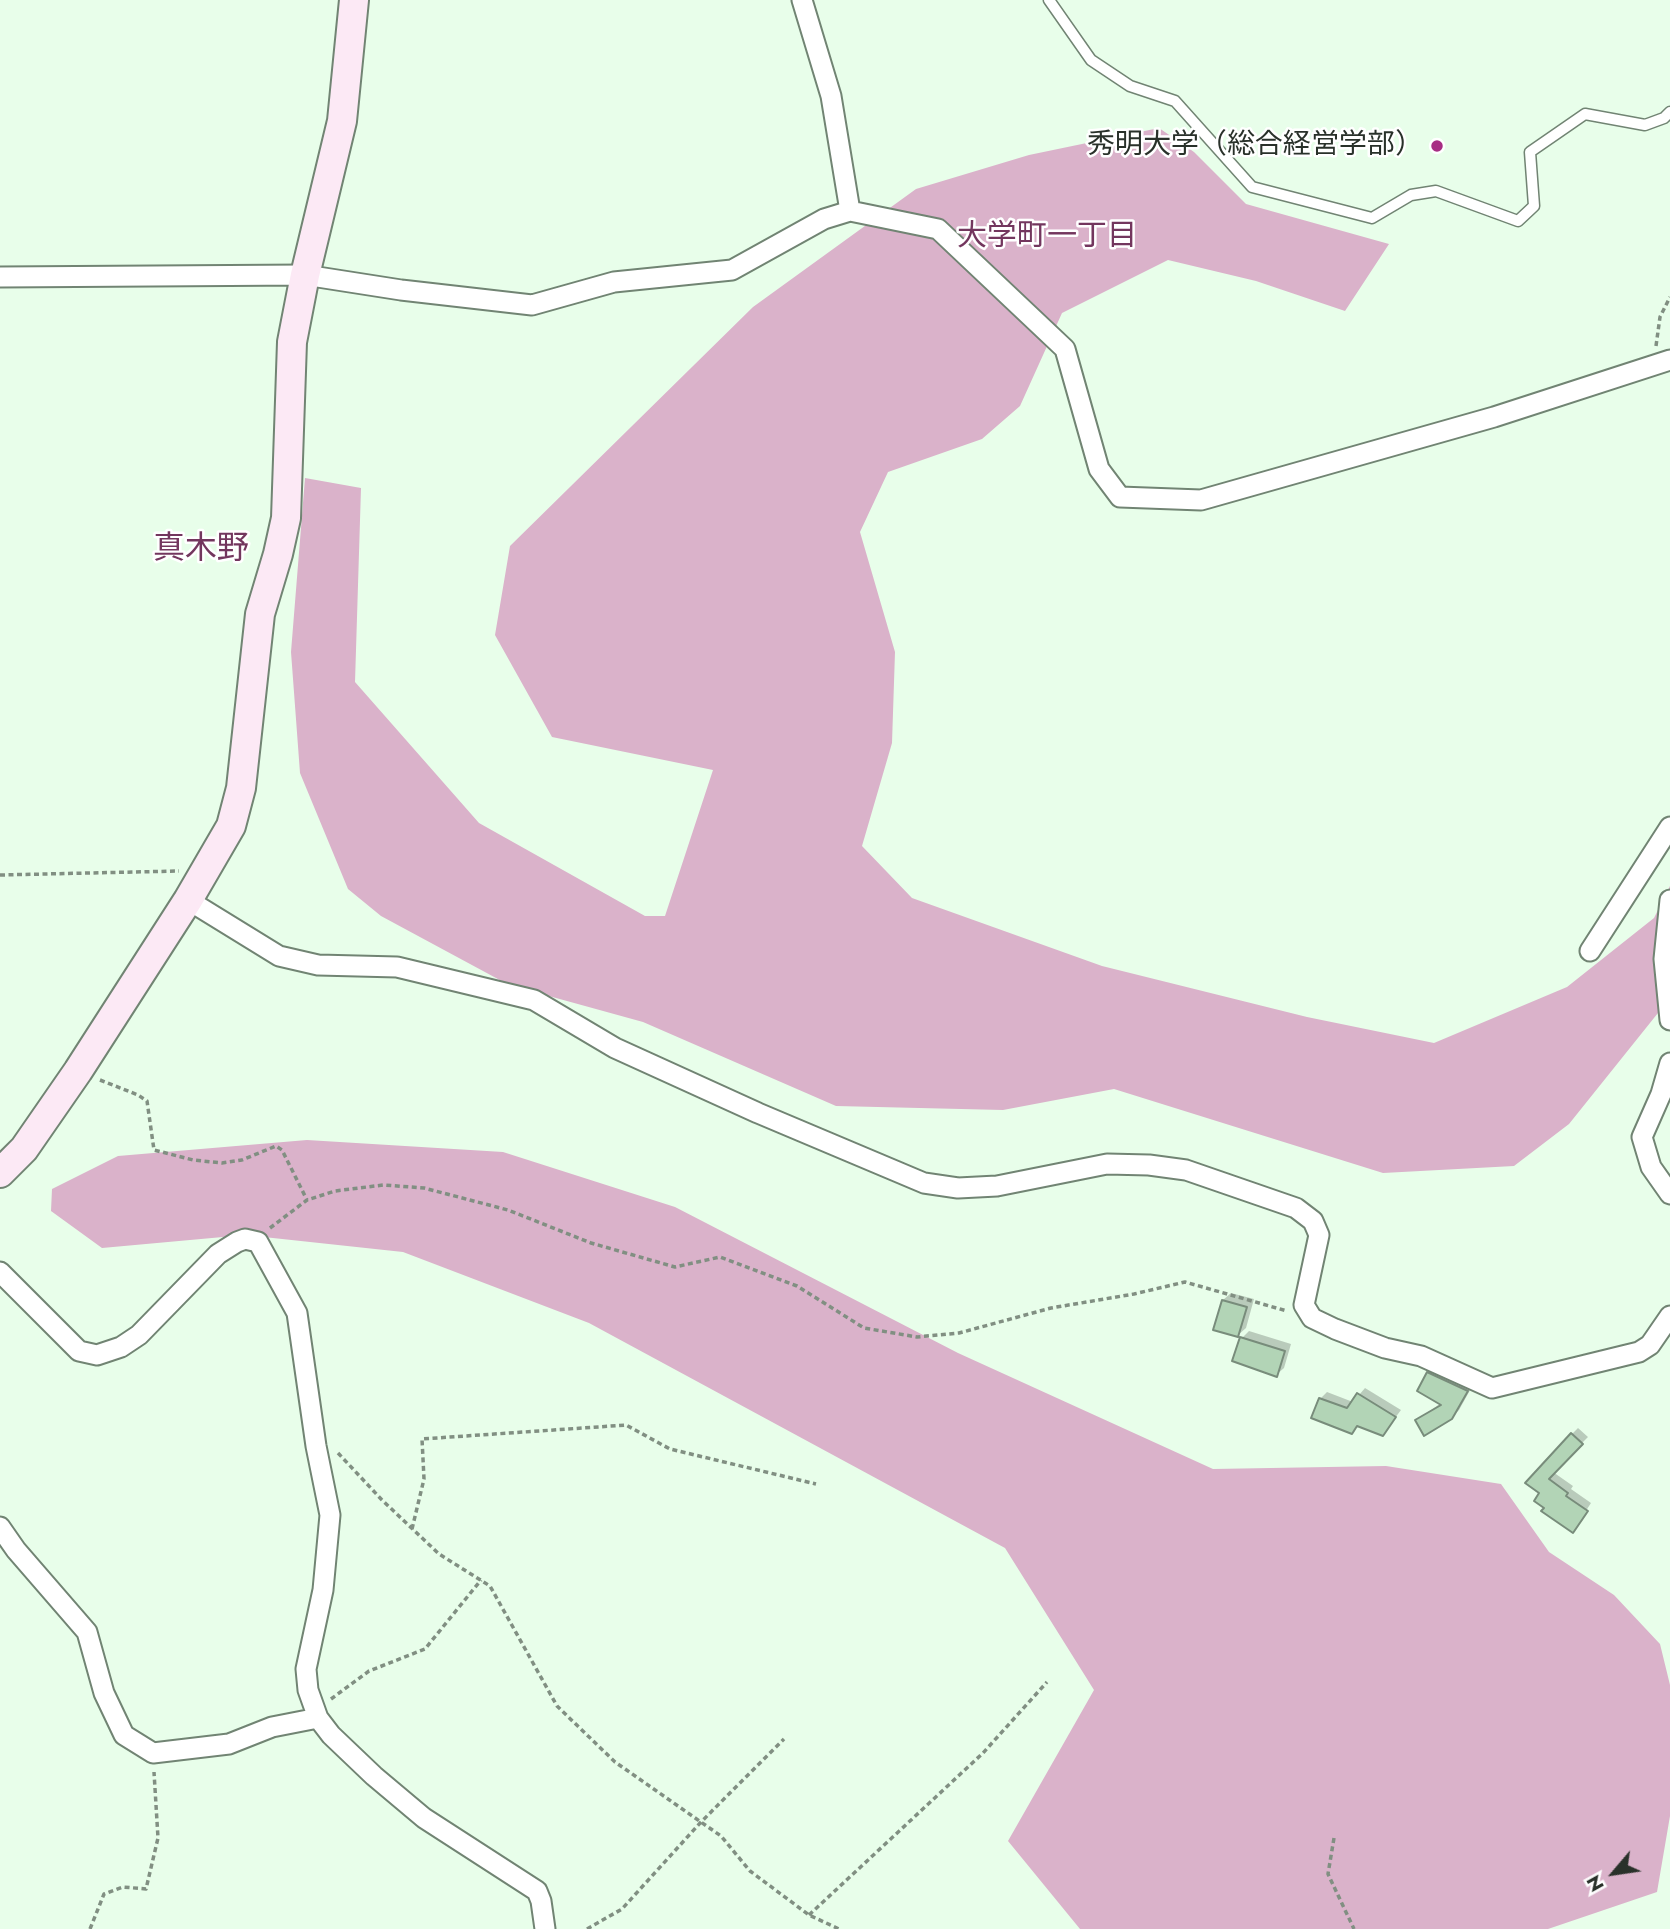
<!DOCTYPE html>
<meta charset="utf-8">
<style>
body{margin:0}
#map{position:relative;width:1670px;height:1929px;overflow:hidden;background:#e8feea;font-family:Jost,sans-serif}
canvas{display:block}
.north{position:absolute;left:1579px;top:1838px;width:70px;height:70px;-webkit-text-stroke:5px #fff;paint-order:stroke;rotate:241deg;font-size:19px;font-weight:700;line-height:28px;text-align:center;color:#29312a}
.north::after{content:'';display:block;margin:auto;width:24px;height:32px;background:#29312a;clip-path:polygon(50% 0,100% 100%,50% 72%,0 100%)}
</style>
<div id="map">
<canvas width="1670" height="1929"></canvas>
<div class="north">N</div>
</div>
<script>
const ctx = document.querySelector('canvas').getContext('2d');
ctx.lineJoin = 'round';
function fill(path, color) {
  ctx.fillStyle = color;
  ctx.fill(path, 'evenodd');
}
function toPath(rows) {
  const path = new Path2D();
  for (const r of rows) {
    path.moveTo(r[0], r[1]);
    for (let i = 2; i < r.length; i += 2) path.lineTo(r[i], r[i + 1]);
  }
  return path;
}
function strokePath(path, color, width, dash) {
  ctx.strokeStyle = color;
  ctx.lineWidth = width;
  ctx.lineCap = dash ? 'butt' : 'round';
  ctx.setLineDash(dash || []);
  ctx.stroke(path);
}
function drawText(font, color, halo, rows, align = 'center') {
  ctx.font = font + ' Jost,"Noto Sans JP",sans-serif';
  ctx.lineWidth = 5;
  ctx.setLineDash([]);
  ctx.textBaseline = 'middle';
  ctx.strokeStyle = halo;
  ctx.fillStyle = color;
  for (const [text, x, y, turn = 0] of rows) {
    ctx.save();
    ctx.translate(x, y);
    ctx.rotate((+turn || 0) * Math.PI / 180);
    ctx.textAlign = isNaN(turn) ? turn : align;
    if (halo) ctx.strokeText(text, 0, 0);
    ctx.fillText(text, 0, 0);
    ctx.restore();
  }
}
fill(toPath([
 [1159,128,1194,152,1246,204,1389,244,1345,311,1256,281,1168,260,1062,313,1020,406,982,439,888,472,860,532,895,652,892,743,862,846,912,898,1102,966,1307,1017,1434,1043,1567,987,1654,918,1670,886,1670,998,1569,1124,1514,1166,1383,1173,1114,1089,1003,1110,836,1106,643,1022,509,985,381,916,348,889,300,773,291,652,305,478,361,488,355,682,479,823,645,916,665,916,713,770,552,737,495,635,510,546,753,307,916,189,1029,155],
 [307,1140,503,1152,675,1207,958,1353,1213,1469,1386,1466,1501,1484,1549,1552,1614,1595,1660,1644,1670,1685,1670,1816,1657,1892,1548,1929,1080,1929,1008,1841,1094,1690,1005,1548,589,1323,403,1252,245,1235,102,1248,51,1211,52,1189,118,1156]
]), '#dab2ca');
fill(toPath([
 [1231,1293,1254,1299,1246,1328,1238,1335,1223,1300],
 [1249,1331,1291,1344,1284,1368,1276,1375,1242,1338],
 [1436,1366,1474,1383,1459,1410,1451,1418,1417,1420,1441,1403,1429,1373],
 [1365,1388,1401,1410,1383,1434,1359,1425,1352,1431,1320,1399,1327,1392,1353,1402],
 [1578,1428,1588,1437,1553,1472,1573,1486,1571,1489,1591,1503,1576,1526,1537,1500,1572,1434]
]), '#0003');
const building = toPath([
 [1222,1300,1247,1307,1238,1337,1213,1330,1222,1300],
 [1240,1337,1285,1351,1277,1377,1232,1361,1240,1337],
 [1427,1372,1468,1391,1452,1419,1424,1436,1415,1420,1441,1405,1417,1391,1427,1372],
 [1357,1393,1396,1417,1383,1436,1357,1426,1352,1434,1311,1418,1319,1398,1347,1408,1357,1393],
 [1571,1433,1583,1444,1549,1479,1568,1493,1566,1496,1588,1511,1573,1533,1541,1511,1544,1508,1534,1501,1539,1493,1525,1483,1571,1433]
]);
fill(building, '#b2d4b6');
strokePath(building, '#788c7b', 2);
const lane = toPath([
 [1049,0,1091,60,1130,86,1175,101,1252,187,1372,218,1411,195,1436,191,1518,221,1534,206,1530,152,1585,114,1645,125,1664,118,1670,112]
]);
const street = toPath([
 [850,211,938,229,1065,349,1099,469,1120,497,1201,500,1494,417,1670,360],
 [0,277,305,275,401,290,532,305,614,282,732,270,824,219,850,211,831,96,802,0],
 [188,900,279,956,318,965,397,967,534,1000,615,1048,758,1113,924,1183,958,1188,997,1186,1107,1164,1149,1165,1186,1170,1296,1208,1313,1221,1319,1235,1304,1305,1312,1318,1335,1329,1385,1348,1421,1356,1492,1388,1639,1352,1650,1345,1670,1316],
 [1670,900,1664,959,1670,1020],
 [1590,951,1670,827],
 [1670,1063,1661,1094,1642,1137,1651,1167,1670,1194],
 [0,1272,79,1351,97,1355,121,1347,139,1335,218,1254,237,1242,245,1239,258,1242,297,1313,316,1446,330,1515,323,1590,306,1669,308,1690,318,1718,331,1735,374,1776,424,1818,537,1891,541,1901,545,1929],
 [0,1527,16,1550,87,1632,104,1693,124,1735,153,1753,229,1744,272,1727,318,1718]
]);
const secondary = toPath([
 [0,1173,24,1149,78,1071,188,900,231,826,241,788,260,614,278,554,286,518,292,342,305,275,342,121,354,0]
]);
strokePath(lane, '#718473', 13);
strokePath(street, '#718473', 23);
strokePath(secondary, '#718473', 32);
strokePath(toPath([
 [1656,346,1660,317,1670,297],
 [0,875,179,871],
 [100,1080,138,1095,147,1101,154,1150,193,1160,222,1163,242,1160,276,1146,282,1150,307,1200],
 [270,1228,307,1200,335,1191,383,1185,424,1188,508,1210,591,1243,675,1267,720,1257,797,1286,864,1328,917,1337,959,1333,1051,1308,1134,1294,1185,1282,1287,1311],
 [338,1453,382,1500,439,1554,490,1586,557,1706,615,1762,721,1836,750,1871,809,1915,839,1929],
 [412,1529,424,1479,422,1439,626,1425,670,1449,816,1484],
 [331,1699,369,1671,425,1649,481,1580],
 [1334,1838,1328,1874,1354,1929],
 [809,1915,983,1753,1047,1682],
 [90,1929,104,1894,123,1887,146,1889,158,1838,154,1772],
 [587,1929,622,1909,701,1822,784,1739]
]), '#818f82', 3.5, [5, 3.5]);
strokePath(lane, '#fff', 10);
strokePath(street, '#fff', 19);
strokePath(secondary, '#fce9f5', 28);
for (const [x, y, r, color] of [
 [1437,146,7,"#a72d83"]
]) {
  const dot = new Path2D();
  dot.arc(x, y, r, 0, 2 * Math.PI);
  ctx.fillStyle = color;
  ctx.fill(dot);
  strokePath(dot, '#fff', 2.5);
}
drawText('28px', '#29312a', '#fff', [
 ["秀明大学（総合経営学部）",1423,146]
], 'right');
drawText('30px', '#73365e', '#fff', [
 ["大学町一丁目",1047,238]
]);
drawText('32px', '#73365e', '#fff', [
 ["真木野",201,550]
]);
</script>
